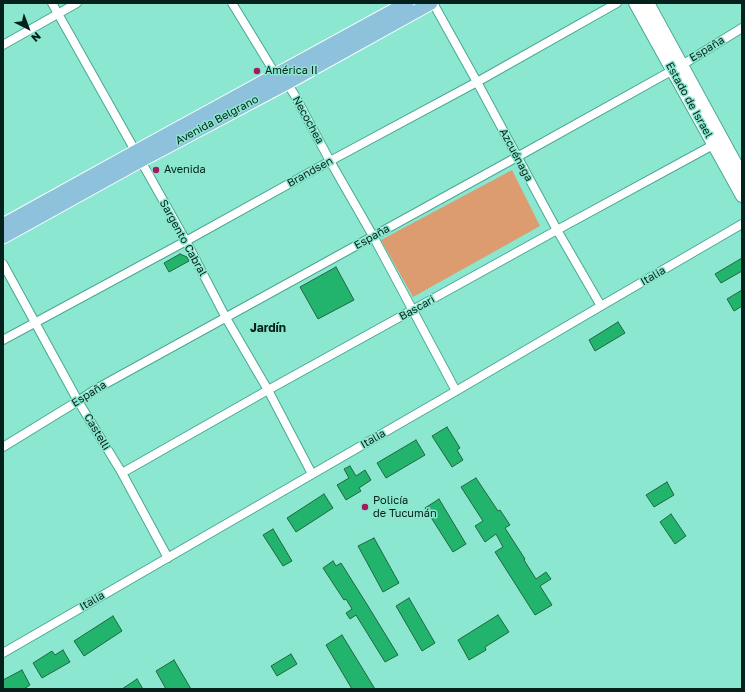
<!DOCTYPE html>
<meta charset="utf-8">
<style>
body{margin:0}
#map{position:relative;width:745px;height:692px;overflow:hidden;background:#8be7cf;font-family:"Golos Text",sans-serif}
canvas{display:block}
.frame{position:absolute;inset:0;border:4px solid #04221b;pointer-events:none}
.north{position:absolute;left:8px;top:8px;width:40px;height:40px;-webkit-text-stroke:3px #8be7cf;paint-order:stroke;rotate:138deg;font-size:11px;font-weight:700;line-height:16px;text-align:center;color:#04221b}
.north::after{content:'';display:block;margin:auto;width:14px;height:18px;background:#04221b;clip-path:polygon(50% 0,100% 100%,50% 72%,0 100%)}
</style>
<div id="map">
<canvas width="745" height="692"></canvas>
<div class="frame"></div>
<div class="north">N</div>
</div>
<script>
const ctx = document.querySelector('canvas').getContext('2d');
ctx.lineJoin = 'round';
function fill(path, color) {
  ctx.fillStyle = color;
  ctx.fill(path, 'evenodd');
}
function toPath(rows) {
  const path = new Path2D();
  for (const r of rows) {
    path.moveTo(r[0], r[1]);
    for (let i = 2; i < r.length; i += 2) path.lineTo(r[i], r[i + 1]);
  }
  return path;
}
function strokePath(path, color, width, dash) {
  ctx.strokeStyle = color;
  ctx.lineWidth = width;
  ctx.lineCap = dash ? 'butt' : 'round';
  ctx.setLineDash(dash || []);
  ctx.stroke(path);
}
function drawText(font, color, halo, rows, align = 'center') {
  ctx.font = font + ' "Golos Text",sans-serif';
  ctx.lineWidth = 3;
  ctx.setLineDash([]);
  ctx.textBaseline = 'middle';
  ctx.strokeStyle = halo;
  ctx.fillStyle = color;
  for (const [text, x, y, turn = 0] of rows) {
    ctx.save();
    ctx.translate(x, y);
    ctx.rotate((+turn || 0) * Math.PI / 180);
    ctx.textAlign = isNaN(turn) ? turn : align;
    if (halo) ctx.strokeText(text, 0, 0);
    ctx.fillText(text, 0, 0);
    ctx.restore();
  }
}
fill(toPath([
 [512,170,540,226,413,297,381,240]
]), '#dc9c70');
const building = toPath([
 [180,254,187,257,189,261,169,272,164,263,180,254],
 [742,258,742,271,721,283,715,274,742,258],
 [336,267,354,300,318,319,300,287,336,267],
 [742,290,742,306,734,311,727,299,742,290],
 [618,322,625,333,595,351,589,340,618,322],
 [447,427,460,448,457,450,463,460,452,467,432,436,447,427],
 [416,440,425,455,386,478,377,463,416,440],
 [350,466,356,476,365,470,371,480,359,488,361,491,346,500,337,485,349,478,344,469,350,466],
 [476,478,498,511,500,510,510,525,505,528,525,559,524,560,536,579,546,572,551,579,540,586,552,605,535,615,495,552,503,547,496,534,485,542,475,526,483,521,461,487,476,478],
 [667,482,674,495,654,507,646,495,667,482],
 [324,494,333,508,296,532,287,518,324,494],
 [439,499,466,544,453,552,425,508,439,499],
 [671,514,686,536,675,544,660,522,671,514],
 [273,529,292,561,283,566,263,535,273,529],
 [374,538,399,583,383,592,358,546,374,538],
 [333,561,336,566,341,563,368,606,398,655,385,662,356,615,350,619,346,613,352,609,346,599,344,600,323,568,333,561],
 [409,598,435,643,422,651,396,606,409,598],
 [498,615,509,632,485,647,486,650,469,660,458,640,498,615],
 [113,616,122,631,84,656,74,641,113,616],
 [342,635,375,689,352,689,326,645,342,635],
 [63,650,70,662,42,678,33,663,52,651,55,655,63,650],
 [291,654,297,664,277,676,271,666,291,654],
 [174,660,191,689,166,689,156,671,174,660],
 [22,670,30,685,24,689,3,689,3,680,22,670],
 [137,679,143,689,122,689,137,679]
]);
fill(building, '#22b36c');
strokePath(building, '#206740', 1);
const minor = toPath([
 [52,3,186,241,226,318,268,390,312,474],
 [232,3,276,75,287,83,294,94,330,161,373,236,456,391],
 [433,3,477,82,557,230,601,306],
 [3,45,77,3],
 [3,264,78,401,122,473,168,558],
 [3,340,186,241,330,161,477,82,617,3],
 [3,447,78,401,96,389,517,157,682,65,742,28],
 [122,473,268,390,557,230,713,145],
 [3,653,456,391,601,306,742,224]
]);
const secondary = toPath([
 [635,3,742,196],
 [648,3,742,175]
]);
const primary = toPath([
 [3,225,135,152,407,3],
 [3,237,140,161,287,83,431,3]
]);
strokePath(minor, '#4aa892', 10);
strokePath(secondary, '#4aa892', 14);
strokePath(primary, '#fff', 15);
strokePath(minor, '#fff', 8);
strokePath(secondary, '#fff', 12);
strokePath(primary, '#8dc1dc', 13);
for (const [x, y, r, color] of [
 [257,71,4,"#a41a62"],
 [156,170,4,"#a41a62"],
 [365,507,4,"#a41a62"]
]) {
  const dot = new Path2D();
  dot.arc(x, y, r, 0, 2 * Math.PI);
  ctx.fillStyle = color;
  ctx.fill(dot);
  strokePath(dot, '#8be7cf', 1.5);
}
drawText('11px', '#04221b', '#8be7cf', [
 ["España",707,49,-31],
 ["Estado de Israel",689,100,61],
 ["Avenida Belgrano",217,120,-28],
 ["Necochea",308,120,61],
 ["Azcuénaga",516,155,62],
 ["Brandsen",310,172,-29],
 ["España",372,237,-29],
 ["Sargento Cabral",183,238,61],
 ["Italia",653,276,-30],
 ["Bascari",417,308,-29],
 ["España",89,394,-32],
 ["Castelli",97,432,59],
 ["Italia",373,439,-30],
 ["Italia",92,601,-30]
]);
drawText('11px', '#04221b', '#8be7cf', [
 ["América II",265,71],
 ["Avenida",164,170],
 ["Policía",373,501],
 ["de Tucumán",373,514]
], 'left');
drawText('bold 12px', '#04221b', '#8be7cf', [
 ["Jardín",268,328]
]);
</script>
